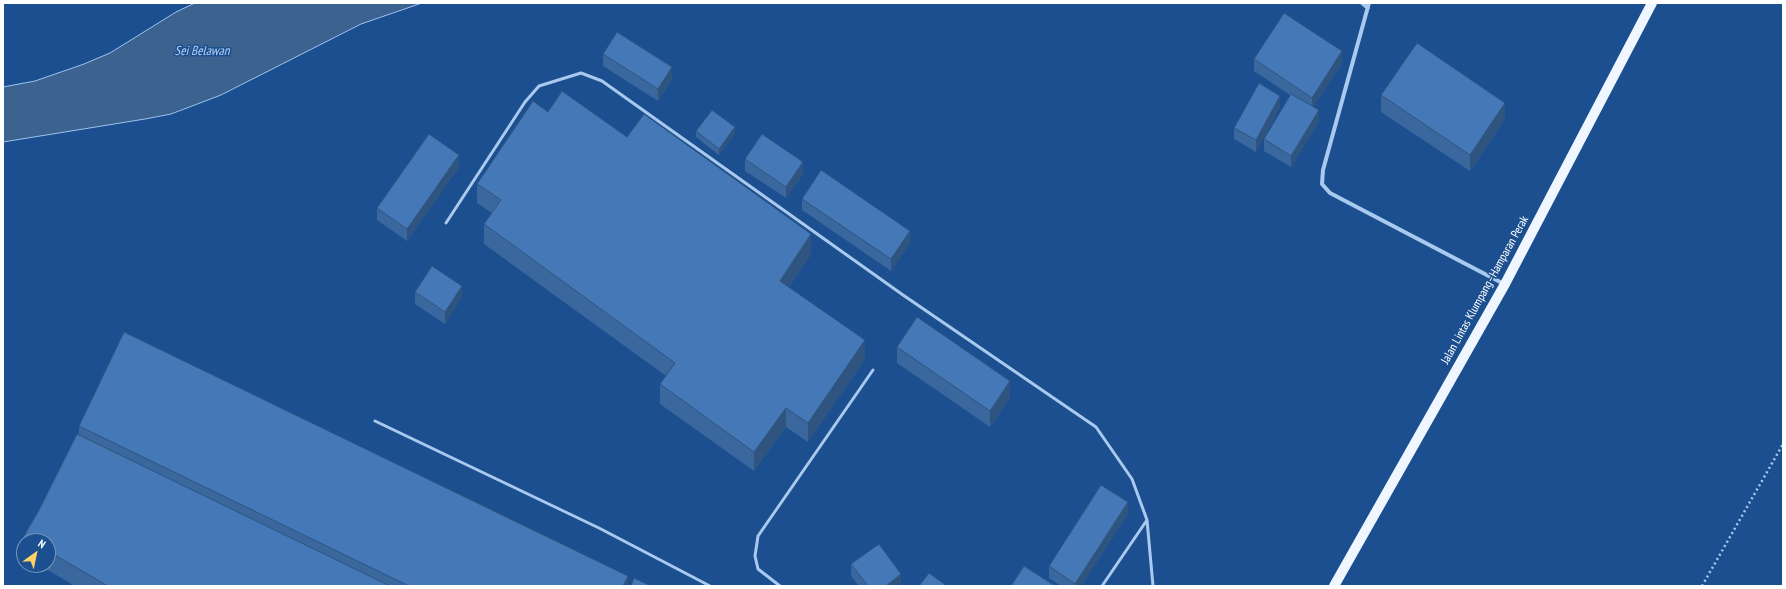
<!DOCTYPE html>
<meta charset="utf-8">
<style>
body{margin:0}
#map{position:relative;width:1786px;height:589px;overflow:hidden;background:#1b4f8f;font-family:"PT Sans Narrow",sans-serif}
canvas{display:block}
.frame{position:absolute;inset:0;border:4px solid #fff;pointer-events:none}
.north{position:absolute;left:16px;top:533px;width:40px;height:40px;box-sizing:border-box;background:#1b4f8f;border:1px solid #7695bc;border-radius:50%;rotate:33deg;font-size:11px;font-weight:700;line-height:16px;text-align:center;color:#fff}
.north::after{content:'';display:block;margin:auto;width:14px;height:18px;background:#ffd166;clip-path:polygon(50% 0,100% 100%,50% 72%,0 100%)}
</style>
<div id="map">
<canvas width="1786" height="589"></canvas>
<div class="frame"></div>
<div class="north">N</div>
</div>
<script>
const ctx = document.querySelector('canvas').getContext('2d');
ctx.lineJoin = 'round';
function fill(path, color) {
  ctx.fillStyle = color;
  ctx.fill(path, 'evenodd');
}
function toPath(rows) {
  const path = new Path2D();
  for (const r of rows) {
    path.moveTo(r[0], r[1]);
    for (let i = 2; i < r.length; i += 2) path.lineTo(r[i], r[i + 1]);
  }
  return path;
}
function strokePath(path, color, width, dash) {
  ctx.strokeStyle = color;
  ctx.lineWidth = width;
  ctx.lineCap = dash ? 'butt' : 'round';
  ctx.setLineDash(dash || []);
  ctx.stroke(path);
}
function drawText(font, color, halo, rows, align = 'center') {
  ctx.font = font + ' "PT Sans Narrow",sans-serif';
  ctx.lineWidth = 3;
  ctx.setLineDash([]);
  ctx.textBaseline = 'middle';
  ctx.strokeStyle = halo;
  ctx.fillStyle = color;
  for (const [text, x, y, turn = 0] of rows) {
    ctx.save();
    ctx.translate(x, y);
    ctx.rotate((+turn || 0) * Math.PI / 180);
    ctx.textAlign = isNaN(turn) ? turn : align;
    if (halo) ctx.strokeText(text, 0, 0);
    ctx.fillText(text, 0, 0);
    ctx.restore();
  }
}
const water = toPath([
 [195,3,422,3,361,24,221,95,171,114,145,119,3,142,3,87,35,81,84,64,110,53,176,12,195,3]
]);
fill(water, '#3c6290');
strokePath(water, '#9cc4f0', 1);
strokePath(toPath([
 [1702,586,1783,444]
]), '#a9c9ee', 2.5, [2, 3]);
strokePath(toPath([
 [446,223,525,102,539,86,581,73,602,81,903,295,1096,427,1132,479,1147,520,1153,586],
 [375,421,599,528,710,586],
 [780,586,758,569,755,556,758,536,873,370],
 [1102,586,1147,520]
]), '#a9c9ee', 3);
strokePath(toPath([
 [1362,3,1368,8],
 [1369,3,1323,170,1322,184,1330,193,1504,284]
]), '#a9c9ee', 4);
strokePath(toPath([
 [1334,586,1505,284,1652,3]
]), '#f0f6ff', 10);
fill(toPath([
 [603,54,672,79,658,101,603,66],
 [1254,59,1342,63,1313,107,1319,122,1291,167,1264,151,1264,139,1290,95,1254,71],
 [1381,95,1505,119,1470,171,1381,112],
 [1280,107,1256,152,1234,139,1234,128],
 [548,112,627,137,811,254,789,287,865,359,808,442,786,427,754,471,660,404,660,384,666,376,484,244,484,224,492,213,477,203,477,184],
 [696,131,735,134,719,155,696,137],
 [745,159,803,174,786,198,745,171],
 [459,167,407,241,377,220,377,208],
 [802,199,910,243,891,271,802,210],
 [415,292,462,297,445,324,415,304],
 [897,347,1010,397,990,427,897,363],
 [79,426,628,586,75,586,39,565,48,565,48,541,24,541,24,556,24,536,39,510,79,434],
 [1128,514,1081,586,1061,586,1049,578,1049,566],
 [851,564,901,586,859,586,851,576]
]), '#3a679d');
fill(toPath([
 [1342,51,1342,63,1312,110,1312,98],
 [672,67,672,79,658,101,658,89],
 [1280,96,1280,107,1256,152,1256,140],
 [1505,103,1505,119,1470,171,1470,155],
 [1319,110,1319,122,1291,167,1291,156],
 [735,127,735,134,719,155,719,149],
 [459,155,459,167,407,241,407,229],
 [803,162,803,174,786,198,786,187],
 [910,231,910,243,891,271,891,259],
 [811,234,811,254,780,300,780,281],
 [462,286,462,297,445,324,445,312],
 [865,340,865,359,808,442,808,423],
 [1010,381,1010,397,990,427,990,411],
 [786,408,786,427,754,471,754,452],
 [1128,502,1128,514,1081,586,1075,586,1075,584],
 [901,574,901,586,886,586],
 [628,576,628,586,623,586]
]), '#305480');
const building = toPath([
 [1284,13,1342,51,1312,98,1254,59,1284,13],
 [617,32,672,67,658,89,603,54,617,32],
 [1417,43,1505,103,1470,155,1381,95,1417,43],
 [1259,83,1280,96,1256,140,1234,128,1259,83],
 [562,91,627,137,644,114,811,234,780,281,865,340,808,423,786,408,754,452,660,384,675,363,484,224,501,200,477,184,533,101,548,112,562,91],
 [1291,94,1319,110,1291,156,1264,139,1291,94],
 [712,110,735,127,719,149,696,131,712,110],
 [429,134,459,155,407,229,377,208,429,134],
 [762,134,803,162,786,187,745,159,762,134],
 [821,170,910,231,891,259,802,199,821,170],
 [432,266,462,286,445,312,415,292,432,266],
 [917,317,1010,381,990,411,897,347,917,317],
 [124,332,628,576,623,586,409,586,79,426,124,332],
 [77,434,390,586,108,586,48,551,48,541,32,541,24,536,39,510,77,434],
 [1101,485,1128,502,1075,584,1049,566,1101,485],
 [879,544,901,574,886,586,868,586,851,564,879,544],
 [1024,566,1055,586,1011,586,1024,566],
 [929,573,947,586,919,586,929,573],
 [634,578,651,586,631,586,634,578]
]);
fill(building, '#4478b7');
strokePath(building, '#305480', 1);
drawText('12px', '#fff', '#1b4f8f', [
 ["Jalan Lintas Klumpang–Hamparan Perak",1485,290,-61]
]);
drawText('italic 13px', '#b5d3f5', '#1b4f8f', [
 ["Sei Belawan",202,51]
]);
</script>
